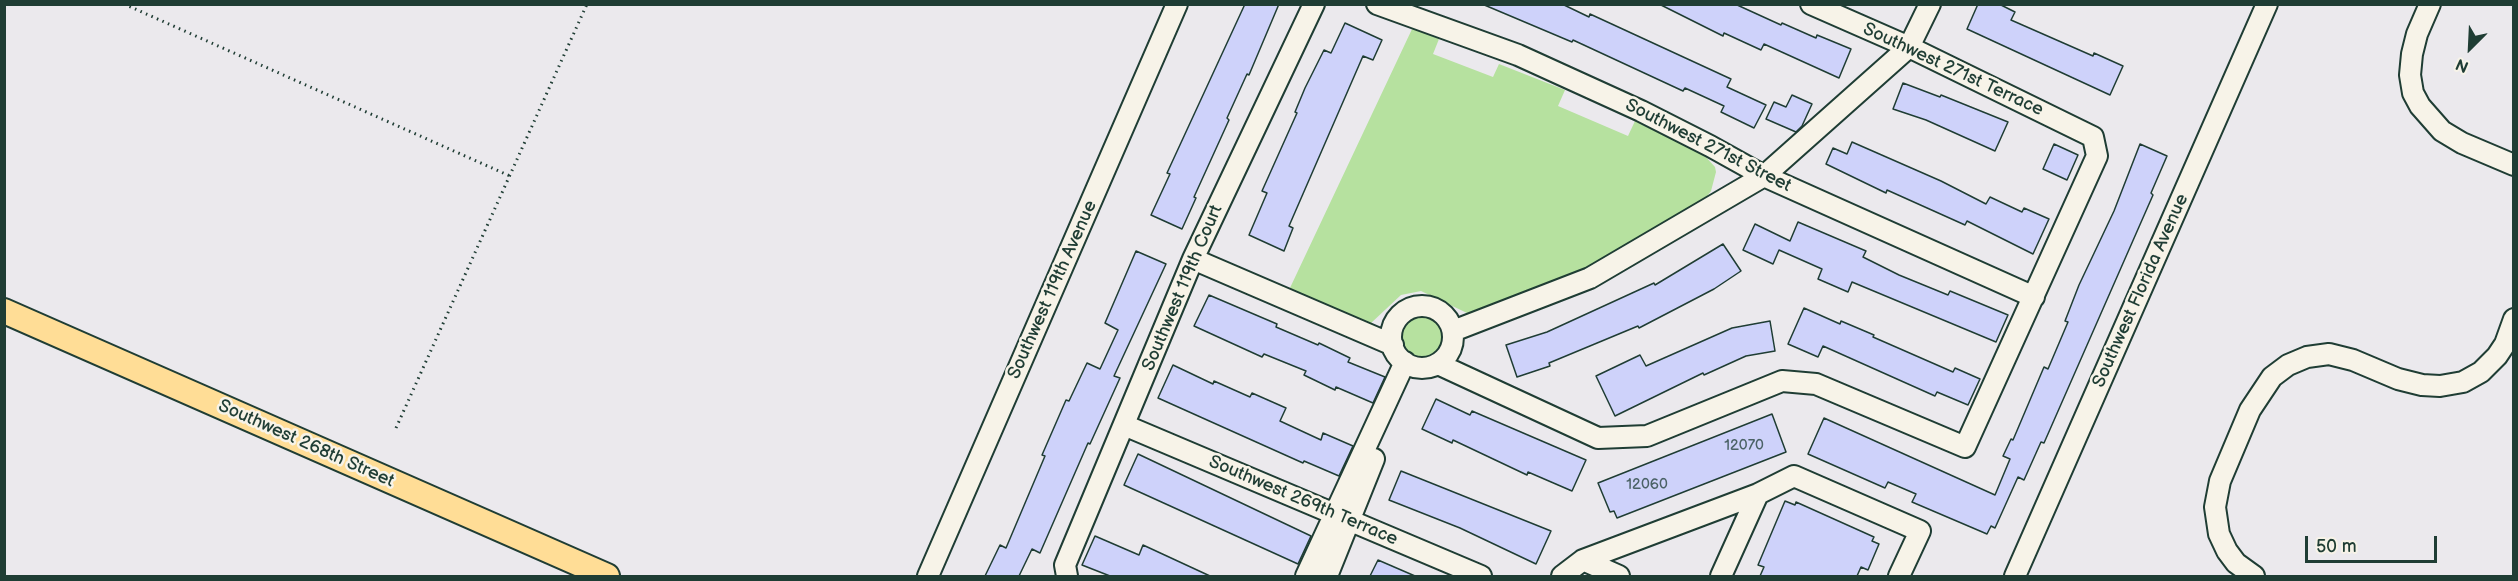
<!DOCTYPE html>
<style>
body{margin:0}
#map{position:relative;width:2518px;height:581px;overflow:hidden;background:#ebe9ed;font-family:"Balsamiq Sans",sans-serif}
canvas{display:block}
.frame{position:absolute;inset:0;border:6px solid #1f3d34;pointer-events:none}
.north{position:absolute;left:2440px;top:18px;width:60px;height:60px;-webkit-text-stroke:4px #f7f3e8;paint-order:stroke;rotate:204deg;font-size:16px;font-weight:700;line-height:24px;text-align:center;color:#1f3d34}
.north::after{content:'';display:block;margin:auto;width:21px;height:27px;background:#1f3d34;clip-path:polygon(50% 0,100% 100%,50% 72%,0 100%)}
.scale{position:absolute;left:2305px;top:536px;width:132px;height:27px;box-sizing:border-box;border:3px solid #1f3d34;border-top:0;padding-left:8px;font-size:18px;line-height:21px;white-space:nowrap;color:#1f3d34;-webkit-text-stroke:4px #f7f3e8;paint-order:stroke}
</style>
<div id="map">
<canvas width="2518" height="581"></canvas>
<div class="frame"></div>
<div class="north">N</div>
<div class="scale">50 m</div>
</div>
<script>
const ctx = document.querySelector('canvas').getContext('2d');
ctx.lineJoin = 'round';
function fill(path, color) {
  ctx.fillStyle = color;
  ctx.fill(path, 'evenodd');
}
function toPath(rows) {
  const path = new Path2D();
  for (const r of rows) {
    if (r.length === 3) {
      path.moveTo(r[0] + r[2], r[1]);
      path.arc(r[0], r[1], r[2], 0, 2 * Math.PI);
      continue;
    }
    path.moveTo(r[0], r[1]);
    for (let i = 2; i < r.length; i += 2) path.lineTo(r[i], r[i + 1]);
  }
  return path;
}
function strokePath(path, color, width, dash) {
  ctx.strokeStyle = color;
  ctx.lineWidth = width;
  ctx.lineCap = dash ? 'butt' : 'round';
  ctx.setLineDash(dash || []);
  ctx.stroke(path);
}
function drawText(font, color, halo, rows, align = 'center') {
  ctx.font = font + ' "Balsamiq Sans",sans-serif';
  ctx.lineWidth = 5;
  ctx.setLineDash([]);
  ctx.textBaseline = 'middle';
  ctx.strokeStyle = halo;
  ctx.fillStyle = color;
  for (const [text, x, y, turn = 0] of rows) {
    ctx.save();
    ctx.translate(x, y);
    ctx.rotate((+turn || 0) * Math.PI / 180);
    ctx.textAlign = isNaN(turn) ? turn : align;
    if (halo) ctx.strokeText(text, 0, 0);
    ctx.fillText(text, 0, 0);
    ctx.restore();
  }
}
fill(toPath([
 [1413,27,1439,39,1433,54,1493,77,1499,64,1565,90,1558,106,1628,136,1635,121,1704,155,1715,167,1716,172,1711,191,1702,203,1615,256,1528,295,1467,313,1421,291,1401,295,1370,324,1289,290],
 [1421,337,24]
]), '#b6e19f');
const building = toPath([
 [1245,4,1279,4,1249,75,1247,74,1227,118,1229,120,1194,197,1196,198,1182,229,1151,215,1170,174,1167,173,1245,4],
 [1482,4,1562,4,1589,17,1590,14,1731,79,1727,87,1766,105,1754,128,1721,112,1724,106,1685,88,1683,91,1573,40,1572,42,1482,4],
 [1659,4,1735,4,1781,25,1782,23,1816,38,1817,35,1851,49,1839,78,1764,44,1761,50,1724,33,1723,36,1659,4],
 [1978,4,1999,4,2015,12,2011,20,2093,56,2094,53,2123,66,2110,95,1967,29,1978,4],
 [1345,23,1382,40,1373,60,1363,56,1289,226,1293,228,1284,251,1249,235,1267,193,1262,191,1297,113,1295,112,1305,88,1324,50,1331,53,1345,23],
 [1903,83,1940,97,1941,95,2008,122,1995,151,1926,120,1893,109,1903,83],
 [1792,95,1812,104,1802,126,1796,132,1766,119,1774,102,1786,107,1792,95],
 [1852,142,1941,181,1986,204,1990,197,2022,212,2024,208,2049,219,2033,254,1967,221,1965,225,1887,190,1886,193,1826,164,1833,148,1847,154,1852,142],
 [2054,144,2078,155,2067,180,2043,169,2054,144],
 [2140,144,2167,156,2151,193,2153,195,2044,443,2041,442,2024,480,2018,477,1995,528,1991,526,1987,534,1912,502,1916,494,1888,482,1885,488,1808,454,1824,418,1995,495,2010,459,2003,456,2011,439,2013,440,2044,367,2048,369,2068,322,2065,321,2079,285,2114,211,2140,144],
 [1798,222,1866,251,1863,257,1899,275,1948,295,1950,291,2008,315,1996,342,1852,282,1848,292,1818,279,1822,269,1779,250,1773,264,1743,250,1755,224,1790,241,1798,222],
 [1723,244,1741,271,1714,289,1639,328,1638,326,1549,363,1550,366,1517,377,1506,345,1547,332,1654,283,1655,285,1723,244],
 [1136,251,1166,264,1114,376,1120,378,1090,444,1088,443,1040,553,1032,549,1019,576,985,576,1000,545,1006,548,1045,456,1042,455,1066,400,1069,401,1087,363,1100,369,1118,330,1105,323,1136,251],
 [1209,295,1277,324,1276,327,1318,345,1319,343,1350,358,1348,362,1385,377,1373,403,1336,387,1335,390,1304,375,1306,371,1264,354,1262,357,1194,326,1209,295],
 [1804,308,1840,324,1841,321,1874,335,1873,337,1953,372,1955,368,1980,379,1968,405,1937,392,1935,396,1823,346,1818,357,1788,344,1804,308],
 [1770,321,1775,351,1746,356,1704,375,1703,373,1615,416,1596,376,1640,355,1646,366,1732,328,1770,321],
 [1173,365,1213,384,1214,381,1250,397,1252,393,1286,408,1280,421,1321,440,1323,433,1353,446,1339,476,1304,461,1303,463,1158,398,1173,365],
 [1436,399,1470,415,1472,411,1586,460,1572,491,1528,472,1527,475,1453,440,1452,443,1422,429,1436,399],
 [1772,414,1786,452,1617,518,1614,511,1610,512,1598,483,1772,414],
 [1138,454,1311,536,1298,564,1124,485,1138,454],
 [1401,471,1551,531,1536,564,1460,528,1389,500,1401,471],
 [1785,501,1795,505,1796,502,1874,537,1872,541,1879,544,1868,570,1861,567,1857,576,1760,576,1764,567,1758,565,1785,501],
 [1095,536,1139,555,1143,545,1210,576,1110,576,1082,565,1095,536],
 [1378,560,1415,576,1370,576,1378,560]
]);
fill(building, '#ced2fa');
strokePath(building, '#1f3d34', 1.5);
const minor = toPath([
 [1377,4,1518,55,1641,111,1710,146,1764,176,2034,297],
 [2430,4,2417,34,2412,54,2410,75,2413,93,2420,106,2442,131,2462,143,2514,165],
 [1193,259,1393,345],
 [1422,337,31],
 [1453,331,1590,278,1764,176,1909,47,1930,4],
 [1438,364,1598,438,1647,436,1782,381,1816,384,1965,447,2097,156,2093,137,1909,47,1811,4],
 [1124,425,1481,576],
 [1583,560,1619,576],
 [928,576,1177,4],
 [1067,576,1065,565,1193,259,1314,4],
 [1306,576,1405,362],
 [1327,576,1374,459],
 [1562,576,1583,560,1758,494,1794,476,1920,531,1899,576],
 [1721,576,1758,494],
 [2015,576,2267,4],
 [2254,576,2236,563,2227,551,2219,534,2215,507,2220,481,2250,410,2272,377,2288,365,2307,357,2329,354,2353,360,2398,379,2422,385,2440,386,2463,382,2481,372,2497,356,2505,344,2514,319]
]);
const major = toPath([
 [4,311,607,576]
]);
strokePath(minor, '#1f3d34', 24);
strokePath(major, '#1f3d34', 28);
strokePath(toPath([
 [124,4,510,176],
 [396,428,587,4]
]), '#1f3d34', 3, [1.5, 4.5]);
strokePath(minor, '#f7f3e8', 20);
strokePath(major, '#ffdd96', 24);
drawText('15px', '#4b6266', null, [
 ["12070",1744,446],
 ["12060",1647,485]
]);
drawText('18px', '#1f3d34', '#f7f3e8', [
 ["Southwest 271st Terrace",1953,70,25],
 ["Southwest 271st Street",1708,146,27],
 ["Southwest 119th Court",1183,288,-67],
 ["Southwest 119th Avenue",1053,290,-66],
 ["Southwest Florida Avenue",2141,291,-66],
 ["Southwest 268th Street",306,444,24],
 ["Southwest 269th Terrace",1303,501,23]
]);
</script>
